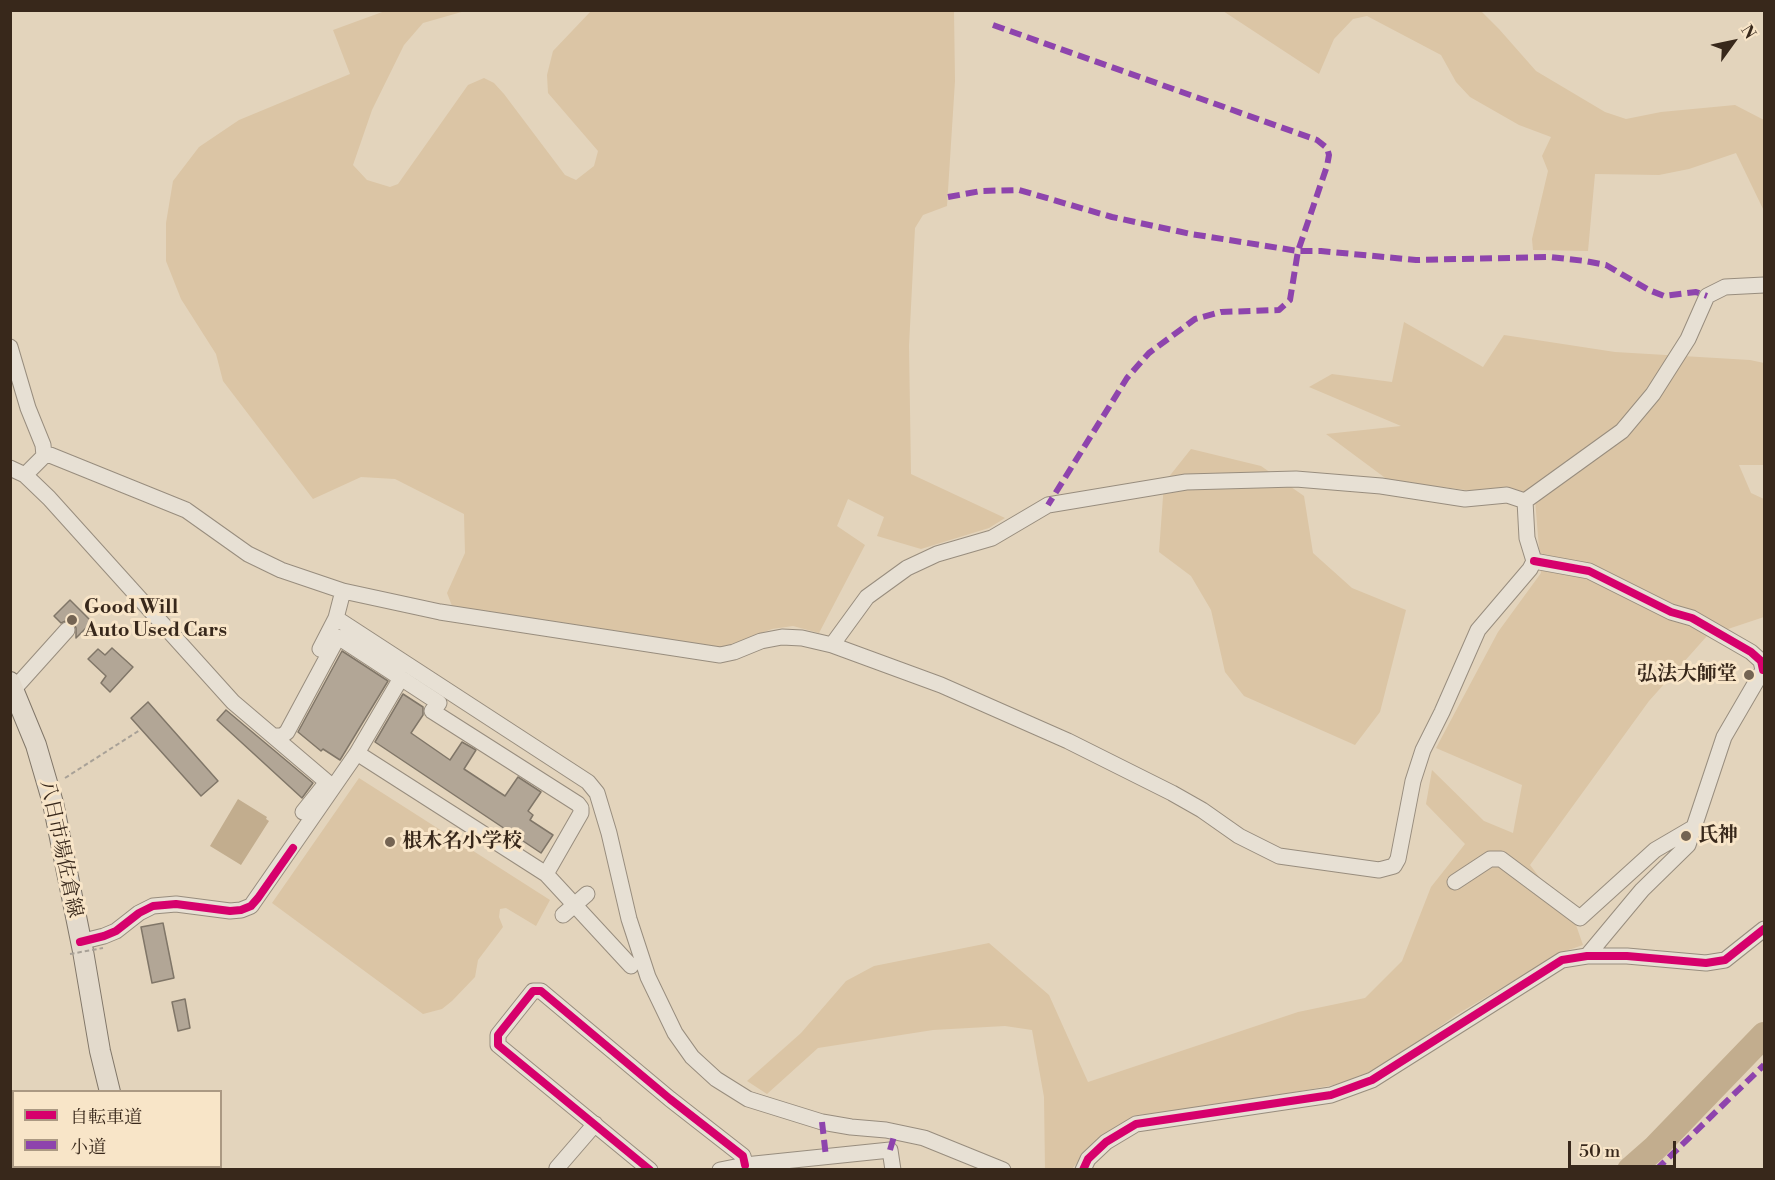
<!DOCTYPE html>
<meta charset="utf-8">
<style>
body{margin:0}
#map{position:relative;width:1775px;height:1180px;overflow:hidden;background:#e3d4bc;font-family:"Libre Bodoni","Noto Serif JP",serif}
canvas{display:block}
.frame{position:absolute;inset:0;border:12px solid #38281b;pointer-events:none}
.legend{position:absolute;left:12px;top:1090px;width:210px;height:78px;box-sizing:border-box;background:#f8e5c8;border:2px solid #ab9983;margin:0;padding:8px 10px;list-style:none;font-size:18px;color:#38281b}
.legend li{display:flex;align-items:center;gap:12px;height:30px}
.legend b{width:30px;border:2px solid #ab9983}
.north{position:absolute;left:1703px;top:12px;width:60px;height:60px;-webkit-text-stroke:4px #f8e5c8;paint-order:stroke;rotate:57deg;font-size:16px;font-weight:700;line-height:24px;text-align:center;color:#38281b}
.north::after{content:'';display:block;margin:auto;width:21px;height:27px;background:#38281b;clip-path:polygon(50% 0,100% 100%,50% 72%,0 100%)}
.scale{position:absolute;left:1568px;top:1141px;width:108px;height:27px;box-sizing:border-box;border:3px solid #38281b;border-top:0;padding-left:8px;font-size:18px;line-height:21px;white-space:nowrap;color:#38281b;-webkit-text-stroke:4px #f8e5c8;paint-order:stroke}
</style>
<div id="map">
<canvas width="1775" height="1180"></canvas>
<div class="frame"></div>
<ul class="legend">
<li><b style="height:8px;background:#d6006c"></b>自転車道</li>
<li><b style="height:8px;background:#8e44ad"></b>小道</li>
</ul>
<div class="north">N</div>
<div class="scale">50 m</div>
</div>
<script>
const ctx = document.querySelector('canvas').getContext('2d');
ctx.lineJoin = 'round';
function fill(path, color) {
  ctx.fillStyle = color;
  ctx.fill(path, 'evenodd');
}
function toPath(rows) {
  const path = new Path2D();
  for (const r of rows) {
    path.moveTo(r[0], r[1]);
    for (let i = 2; i < r.length; i += 2) path.lineTo(r[i], r[i + 1]);
  }
  return path;
}
function strokePath(path, color, width, dash) {
  ctx.strokeStyle = color;
  ctx.lineWidth = width;
  ctx.lineCap = dash ? 'butt' : 'round';
  ctx.setLineDash(dash || []);
  ctx.stroke(path);
}
function drawText(font, color, halo, rows, align = 'center') {
  ctx.font = font + ' "Libre Bodoni","Noto Serif JP",serif';
  ctx.lineWidth = 6;
  ctx.setLineDash([]);
  ctx.textBaseline = 'middle';
  ctx.strokeStyle = halo;
  ctx.fillStyle = color;
  for (const [text, x, y, turn = 0] of rows) {
    ctx.save();
    ctx.translate(x, y);
    ctx.rotate((+turn || 0) * Math.PI / 180);
    ctx.textAlign = isNaN(turn) ? turn : align;
    if (halo) ctx.strokeText(text, 0, 0);
    ctx.fillText(text, 0, 0);
    ctx.restore();
  }
}
fill(toPath([
 [385,11,465,11,423,23,404,45,372,110,353,165,367,180,390,187,398,184,468,85,484,78,494,83,504,94,565,175,576,180,594,166,598,151,548,93,547,75,553,51,591,11,954,11,955,81,947,206,923,215,915,228,909,346,911,474,1005,518,989,528,921,549,877,536,884,517,848,499,837,526,865,545,819,633,793,626,772,629,727,646,708,648,538,623,452,606,447,593,465,553,464,514,395,479,361,477,313,499,223,381,216,354,181,299,166,261,166,223,173,181,199,147,239,120,350,74,333,30],
 [1223,11,1481,11,1499,29,1536,71,1605,112,1626,119,1661,112,1735,105,1764,120,1764,211,1736,153,1689,169,1659,175,1595,174,1588,251,1533,250,1532,239,1548,171,1542,156,1551,137,1519,125,1470,97,1456,82,1441,55,1367,16,1353,19,1334,39,1319,74],
 [1404,322,1483,367,1504,335,1615,352,1750,360,1764,363,1764,465,1739,465,1751,493,1764,499,1764,617,1707,636,1649,701,1530,865,1576,925,1583,945,1560,953,1456,1015,1366,1079,1236,1103,1185,1109,1162,1114,1135,1115,1093,1143,1072,1169,1045,1169,1044,1097,1032,1030,1005,1026,933,1030,818,1048,767,1094,747,1081,801,1033,846,981,874,966,989,943,1049,995,1088,1082,1298,1012,1365,998,1402,961,1431,887,1465,844,1426,804,1432,770,1484,821,1513,833,1522,785,1436,748,1498,632,1541,573,1535,499,1388,480,1326,434,1401,426,1309,387,1332,374,1392,382],
 [1191,449,1261,466,1304,496,1313,553,1352,588,1406,610,1380,712,1355,745,1244,696,1225,672,1211,610,1191,576,1159,552,1164,483],
 [359,778,550,900,536,926,506,908,500,909,499,917,503,927,478,960,475,977,452,1001,442,1009,423,1014,272,903]
]), '#dbc5a5');
fill(toPath([
 [238,799,267,817,266,819,269,821,241,865,210,846]
]), '#c2ad8e');
strokePath(toPath([
 [1630,1170,1655,1148,1764,1035]
]), '#c2ad8e', 26);
const building = toPath([
 [70,600,92,622,76,638,76,628,74,623,68,620,61,623,54,616,70,600],
 [112,648,133,667,110,692,101,683,106,676,88,659,98,649,105,655,112,648],
 [342,651,388,681,340,760,323,749,321,751,298,732,342,651],
 [403,694,423,707,423,715,411,733,450,760,462,742,476,750,464,769,505,796,518,777,541,792,528,811,533,815,530,820,553,835,541,853,375,742,403,694],
 [148,702,218,781,201,796,131,718,148,702],
 [226,710,313,783,302,798,217,720,226,710],
 [163,923,174,978,152,983,141,927,163,923],
 [185,999,190,1028,178,1031,172,1002,185,999]
]);
fill(building, '#b2a696');
strokePath(building, '#807668', 1.5);
const minor = toPath([
 [10,347,28,408,43,445,44,456],
 [10,468,25,475,49,498,233,702,327,782,303,812],
 [25,475,44,456,50,455,186,510,248,554,281,570,343,591,440,612,720,655,734,652,761,641,782,637,802,638,832,645,941,685,1068,741,1172,793,1202,810,1239,836,1279,856,1379,870,1394,866,1398,859,1413,781,1423,750,1442,712,1478,630,1530,569,1534,561,1527,538,1525,501,1622,431,1653,394,1688,339,1707,296,1725,287,1764,285],
 [1534,561,1589,571,1671,612,1692,618,1751,652,1761,661,1763,670],
 [336,618,588,782,597,793,609,833,629,919,648,977,675,1033,692,1057,716,1079,748,1099,822,1122,851,1127,886,1130,924,1138,1003,1170],
 [832,645,867,597,907,568,937,554,992,538,1048,505,1186,482,1296,479,1381,486,1465,499,1507,495,1525,501],
 [320,649,336,618,343,591],
 [14,689,67,630],
 [274,736,282,736,287,732,338,637,439,703,432,711,578,804,581,808,581,813,546,874],
 [357,753,546,874,631,966],
 [1455,882,1490,859,1501,859,1580,918,1655,850,1696,826],
 [563,915,587,894],
 [80,942,104,936,116,931,139,913,153,906,176,904,230,911,241,910,251,906,357,753,401,678],
 [1587,956,1642,890,1688,845,1724,737,1763,670,1764,671],
 [558,1170,557,1168,595,1124],
 [650,1170,498,1045,498,1035,533,991,541,991,670,1099,743,1156,745,1165],
 [720,1170,745,1165,890,1150,893,1170],
 [1083,1170,1088,1159,1106,1142,1136,1124,1331,1095,1372,1080,1562,960,1587,956,1627,956,1706,963,1725,960,1764,929]
]);
const major = toPath([
 [10,682,36,745,53,803,83,951,100,1051,110,1092],
 [140,1166,141,1170]
]);
strokePath(minor, '#988d7e', 17);
strokePath(major, '#807668', 22);
strokePath(toPath([
 [65,778,140,730]
]), '#a8a197', 2, [4.5, 3]);
strokePath(minor, '#e7e0d4', 15);
strokePath(major, '#e3dacc', 20);
strokePath(toPath([
 [70,954,103,948]
]), '#a8a197', 2, [4.5, 3]);
strokePath(toPath([
 [993,25,1317,140,1327,148,1329,155,1327,166,1298,251,1290,300,1279,310,1221,312,1195,319,1149,353,1127,378,1048,505],
 [948,197,981,191,1019,190,1112,217,1191,234,1298,251,1321,251,1416,260,1550,257,1585,261,1606,265,1649,290,1664,296,1696,292,1707,296],
 [822,1122,826,1157],
 [890,1150,895,1133],
 [1656,1170,1764,1065]
]), '#8e44ad', 6, [12, 6]);
strokePath(toPath([
 [1534,561,1589,571,1671,612,1692,618,1751,652,1761,661,1763,670],
 [80,942,104,936,116,931,139,913,153,906,176,904,230,911,241,910,251,906,258,898,293,848],
 [650,1170,498,1045,498,1035,533,991,541,991,670,1099,743,1156,745,1165],
 [1083,1170,1088,1159,1106,1142,1136,1124,1331,1095,1372,1080,1562,960,1587,956,1627,956,1706,963,1725,960,1764,929]
]), '#d6006c', 8);
for (const [x, y, r, color] of [
 [72,620,6,"#746453"],
 [1749,675,6,"#746453"],
 [1686,836,6,"#746453"],
 [390,842,6,"#746453"]
]) {
  const dot = new Path2D();
  dot.arc(x, y, r, 0, 2 * Math.PI);
  ctx.fillStyle = color;
  ctx.fill(dot);
  strokePath(dot, '#f8e5c8', 2);
}
drawText('bold 20px', '#38281b', '#f8e5c8', [
 ["Good Will",84,608],
 ["Auto Used Cars",84,631],
 ["弘法大師堂",1737,675,"right"],
 ["氏神",1698,836],
 ["根木名小学校",402,842]
], 'left');
drawText('20px', '#38281b', '#f8e5c8', [
 ["八日市場佐倉線",60,849,78]
]);
</script>
